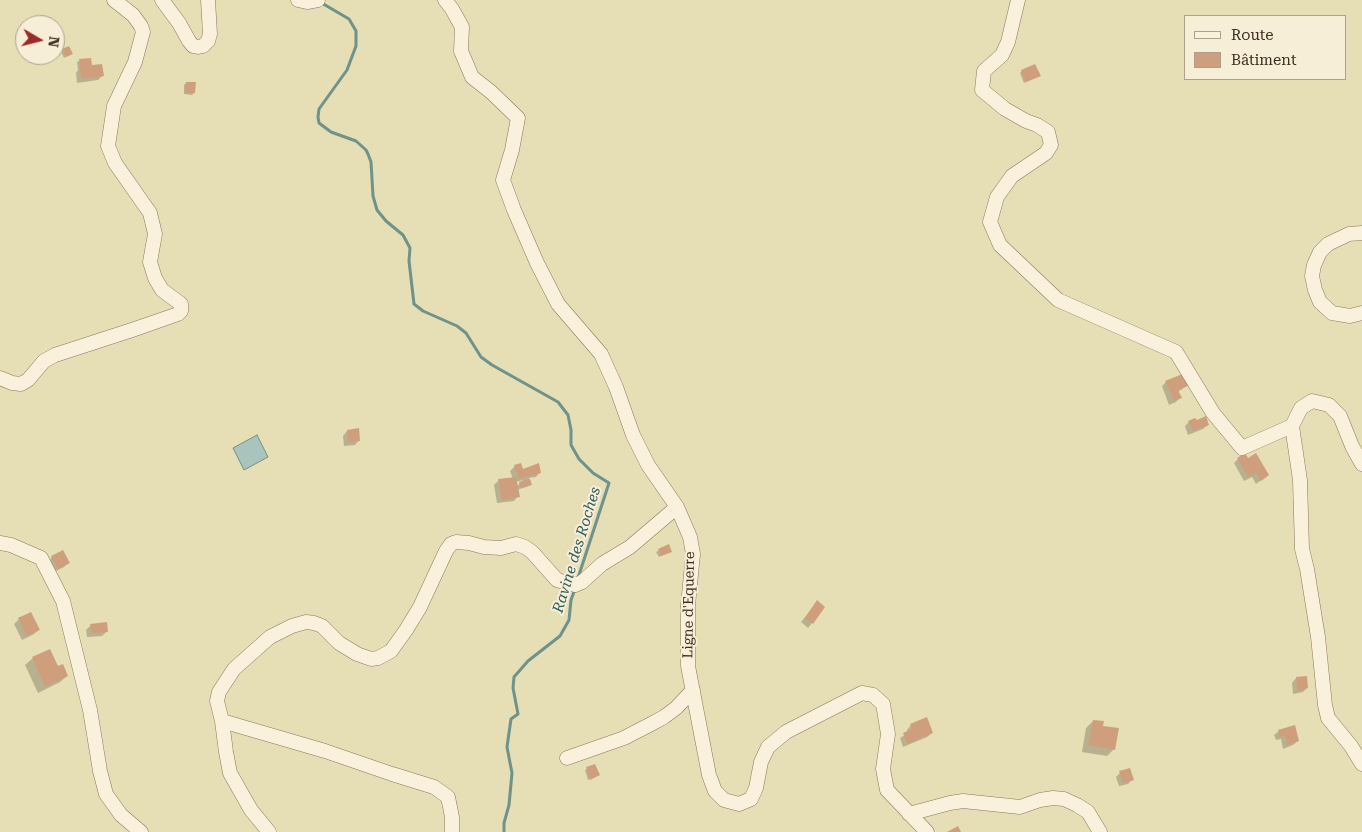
<!DOCTYPE html>
<meta charset="utf-8">
<style>
body{margin:0}
#map{position:relative;width:1362px;height:832px;overflow:hidden;background:#f0e4c8;font-family:"Roboto Serif",serif}
canvas{display:block}
.legend{position:absolute;left:1184px;top:15px;width:162px;height:65px;box-sizing:border-box;background:#f7eed8;border:1px solid #ada18e;margin:0;padding:6px 9px;list-style:none;font-size:15px;color:#3d2e20}
.legend li{display:flex;align-items:center;gap:10px;height:25px}
.legend b{width:25px;border:1px solid #ada18e}
.north{position:absolute;left:15px;top:15px;width:50px;height:50px;box-sizing:border-box;background:#f7eed8;border:1px solid #ada18e;border-radius:50%;rotate:98deg;font-size:14px;font-weight:700;line-height:20px;text-align:center;color:#3d2e20}
.north::after{content:'';display:block;margin:auto;width:18px;height:22px;background:#9e2a2b;clip-path:polygon(50% 0,100% 100%,50% 72%,0 100%)}
</style>
<div id="map">
<canvas width="1362" height="832"></canvas>
<ul class="legend">
<li><b style="height:6px;background:#faf1dc"></b>Route</li>
<li><b style="height:14px;background:#cf9f7d"></b>Bâtiment</li>
</ul>
<div class="north">N</div>
</div>
<script>
const ctx = document.querySelector('canvas').getContext('2d');
ctx.lineJoin = 'round';
function fill(path, color) {
  ctx.fillStyle = color;
  ctx.fill(path, 'evenodd');
}
function toPath(rows) {
  const path = new Path2D();
  for (const r of rows) {
    path.moveTo(r[0], r[1]);
    for (let i = 2; i < r.length; i += 2) path.lineTo(r[i], r[i + 1]);
  }
  return path;
}
function strokePath(path, color, width, dash) {
  ctx.strokeStyle = color;
  ctx.lineWidth = width;
  ctx.lineCap = dash ? 'butt' : 'round';
  ctx.setLineDash(dash || []);
  ctx.stroke(path);
}
function drawText(font, color, halo, rows, align = 'center') {
  ctx.font = font + ' "Roboto Serif",serif';
  ctx.lineWidth = 4;
  ctx.setLineDash([]);
  ctx.textBaseline = 'middle';
  ctx.strokeStyle = halo;
  ctx.fillStyle = color;
  for (const [text, x, y, turn = 0] of rows) {
    ctx.save();
    ctx.translate(x, y);
    ctx.rotate((+turn || 0) * Math.PI / 180);
    ctx.textAlign = isNaN(turn) ? turn : align;
    if (halo) ctx.strokeText(text, 0, 0);
    ctx.fillText(text, 0, 0);
    ctx.restore();
  }
}
fill(toPath([
 [0,0,1362,0,1362,832,0,832],
 [1186,16,1346,16,1346,79,1186,79],
 [25,25,55,25,55,55,25,55]
]), '#e6deb5');
const water = toPath([
 [257,435,268,457,244,470,233,448,257,435]
]);
fill(water, '#a9c4bc');
strokePath(water, '#6f938a', 1);
fill(toPath([
 [63,50,69,55,64,58,61,52],
 [79,61,90,67,103,75,98,80,77,83,76,73,78,70,77,62],
 [1022,71,1039,76,1024,83,1020,73],
 [186,83,194,93,192,95,184,94,184,85],
 [1166,382,1188,385,1178,392,1180,398,1176,402,1169,405,1162,386],
 [1189,422,1208,425,1203,429,1188,435,1185,426],
 [347,431,359,440,355,445,344,446,343,436],
 [1238,459,1247,460,1268,475,1256,484,1252,477,1244,481,1234,463],
 [515,466,522,470,540,472,536,477,529,478,530,484,529,486,517,490,518,496,514,501,497,503,494,485,498,481,513,479,510,471],
 [523,480,517,486,516,482],
 [668,546,668,553,659,557,656,552],
 [52,557,68,563,64,567,54,572,48,562],
 [817,602,812,623,808,628,801,622],
 [19,619,39,629,34,634,22,640,14,624],
 [91,625,107,631,102,636,87,637,86,630],
 [49,650,57,667,67,676,60,682,38,693,25,665,32,659],
 [1296,678,1307,688,1303,692,1293,694,1292,683],
 [1093,721,1101,727,1114,749,1107,756,1082,752,1086,728],
 [911,725,932,733,927,737,903,747,900,738,908,733,907,730],
 [1279,731,1298,741,1293,745,1283,749,1281,739,1276,740,1274,735],
 [587,769,598,775,588,780,585,770],
 [1120,773,1132,780,1128,784,1119,786,1116,777]
]), '#0003');
strokePath(toPath([
 [320,2,349,19,356,31,356,46,347,70,319,109,318,117,319,123,331,132,356,141,366,150,368,154,371,162,373,196,377,210,386,221,403,235,410,248,409,261,414,304,423,311,457,326,466,333,481,357,492,365,558,402,568,415,571,430,571,445,579,459,593,473,609,483,578,578],
 [504,832,504,823,509,805,512,773,507,747,511,719,518,714,513,688,514,677,528,661,560,636,569,620,571,600,575,589]
]), '#6f938a', 3);
fill(toPath([
 [69,46,73,54,66,57,62,49],
 [91,58,92,65,102,64,104,76,81,79,79,59],
 [1035,64,1041,76,1026,82,1021,70],
 [186,82,196,82,195,93,185,93],
 [1185,373,1190,385,1178,390,1182,398,1174,401,1165,381],
 [1206,416,1209,425,1193,431,1188,421,1195,418,1197,420],
 [359,428,360,441,348,442,347,430],
 [1245,453,1248,458,1256,453,1269,475,1261,481,1256,473,1248,477,1237,458],
 [521,463,523,469,539,463,541,473,519,479,514,465],
 [516,477,520,497,502,500,498,479],
 [530,479,532,485,521,488,519,482],
 [669,544,672,552,661,556,658,549],
 [63,550,70,563,58,569,51,556],
 [817,600,825,607,813,624,805,618],
 [31,612,40,630,27,636,18,618],
 [107,622,108,632,92,633,90,624],
 [50,649,58,666,63,664,68,676,45,687,32,657],
 [1307,676,1308,688,1297,691,1296,677],
 [927,717,933,733,907,744,903,733,912,729,910,724],
 [1093,720,1104,721,1103,726,1119,728,1115,750,1088,745],
 [1295,725,1299,741,1287,745,1285,736,1280,737,1278,730],
 [595,764,600,775,590,780,586,767],
 [1130,768,1134,780,1123,783,1119,771],
 [958,826,961,832,947,832]
]), '#cf9f7d');
const minor = toPath([
 [162,0,179,23,189,41,193,46,198,47,203,46,208,41,210,34,208,0],
 [298,0,307,2,318,0],
 [445,0,452,9,462,27,461,51,472,77,491,92,518,118,512,150,503,180,514,210,537,263,558,304,601,354,616,387,633,435,648,465,677,507,690,537,693,554,688,605,688,666,709,775,715,791,724,800,739,804,751,799,756,788,761,762,768,747,786,732,862,693,873,695,883,704,888,734,883,769,887,790,927,832],
 [1018,0,1008,42,1002,55,984,71,982,90,1005,109,1026,121,1037,125,1048,132,1051,145,1046,153,1012,176,997,197,990,222,1000,245,1058,300,1176,352,1213,413,1242,448,1292,426,1301,408,1312,401,1329,405,1340,416,1352,446,1362,464],
 [1362,233,1349,234,1328,244,1320,252,1314,265,1312,276,1315,290,1320,302,1332,313,1350,316,1362,313],
 [0,378,12,383,21,384,28,380,44,361,55,355,132,330,178,314,181,311,181,304,162,290,155,278,150,262,155,234,150,213,115,163,108,146,114,106,135,62,143,32,141,26,133,15,114,0],
 [1292,426,1300,480,1302,549,1307,569,1318,637,1325,705,1328,718,1351,746,1362,764],
 [0,543,11,545,41,558,63,601,90,710,100,771,106,794,121,815,141,832],
 [222,721,325,751,392,774,434,787,448,797,452,817,452,832],
 [567,758,624,738,653,723,664,717,676,708,693,690],
 [909,814,950,803,963,801,1020,807,1040,800,1053,798,1064,799,1077,805,1088,812,1100,832],
 [269,832,251,810,230,773,226,752,222,721,217,701,219,692,234,669,270,637,292,626,306,622,314,623,322,626,339,643,357,654,371,659,378,658,391,651,406,630,420,607,446,551,451,544,456,542,469,543,484,547,501,548,516,544,525,547,532,552,557,580,575,585,582,582,602,564,630,547,677,507]
]);
strokePath(minor, '#8d765c', 15);
strokePath(minor, '#faf1dc', 14);
drawText('14px', '#3d2e20', '#f7eed8', [
 ["Ligne d'Equerre",689,605,-89]
]);
drawText('italic 15px', '#2f5d5a', '#f7eed8', [
 ["Ravine des Roches",577,550,-73]
]);
</script>
